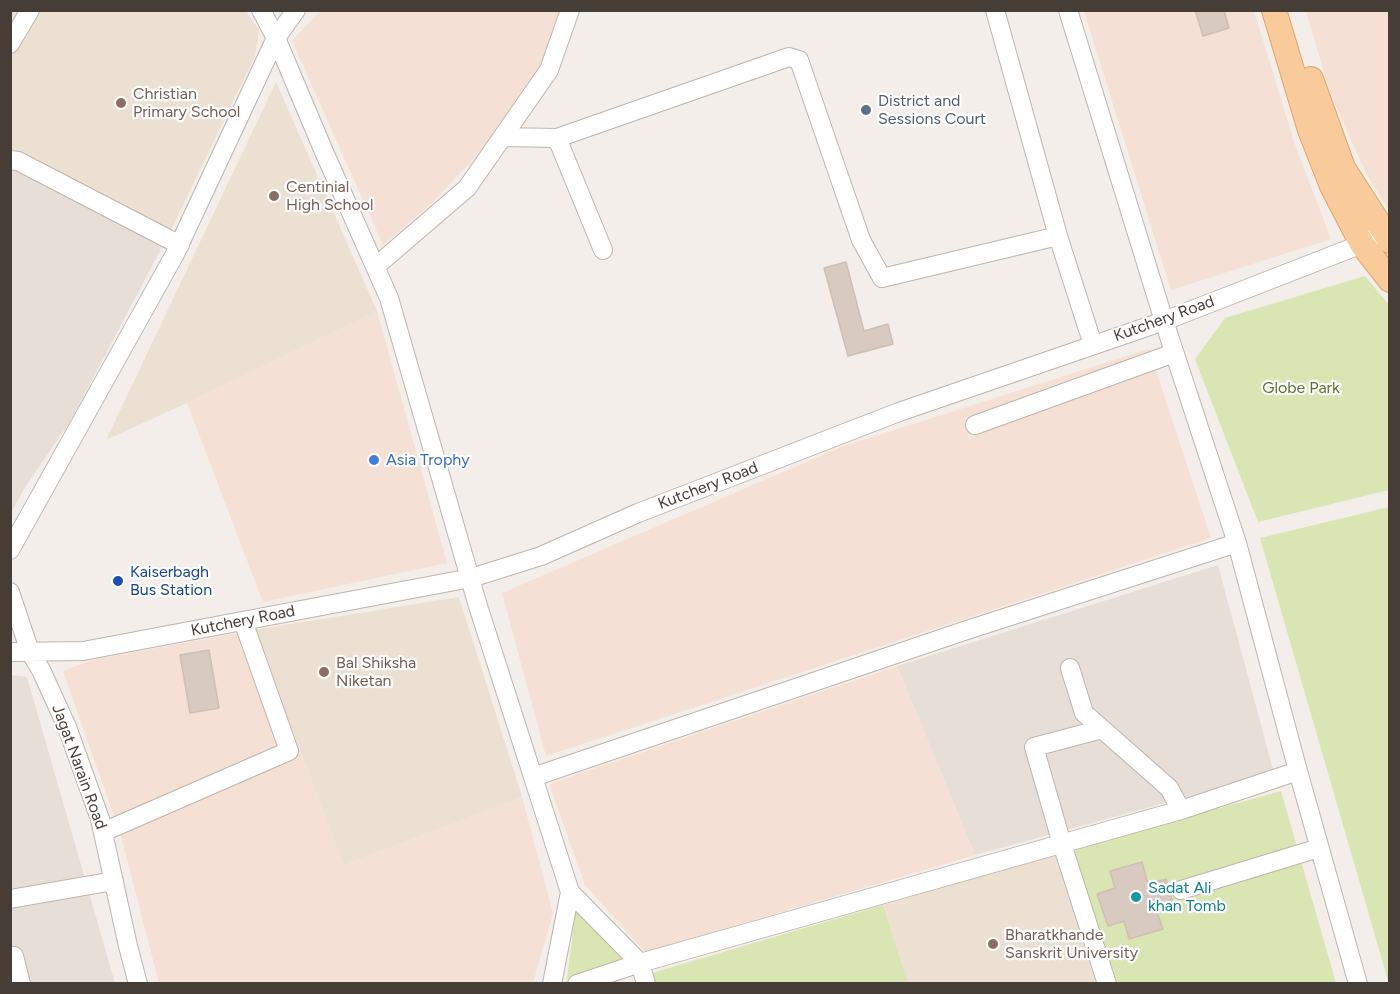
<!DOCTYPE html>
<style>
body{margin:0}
#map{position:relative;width:1400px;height:994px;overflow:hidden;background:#f3eee9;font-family:Figtree,sans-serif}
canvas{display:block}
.frame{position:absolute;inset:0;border:12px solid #473d37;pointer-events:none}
</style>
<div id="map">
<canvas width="1400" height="994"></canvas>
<div class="frame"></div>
</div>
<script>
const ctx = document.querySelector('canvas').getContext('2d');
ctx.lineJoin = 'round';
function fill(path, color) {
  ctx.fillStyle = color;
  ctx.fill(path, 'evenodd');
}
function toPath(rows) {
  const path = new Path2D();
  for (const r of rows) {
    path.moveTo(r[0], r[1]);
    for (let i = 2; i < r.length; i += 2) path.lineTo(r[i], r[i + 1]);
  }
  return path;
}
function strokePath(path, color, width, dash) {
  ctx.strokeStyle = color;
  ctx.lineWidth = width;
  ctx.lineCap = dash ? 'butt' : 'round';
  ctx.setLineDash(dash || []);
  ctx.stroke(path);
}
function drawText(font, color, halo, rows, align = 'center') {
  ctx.font = font + ' Figtree,sans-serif';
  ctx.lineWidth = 4.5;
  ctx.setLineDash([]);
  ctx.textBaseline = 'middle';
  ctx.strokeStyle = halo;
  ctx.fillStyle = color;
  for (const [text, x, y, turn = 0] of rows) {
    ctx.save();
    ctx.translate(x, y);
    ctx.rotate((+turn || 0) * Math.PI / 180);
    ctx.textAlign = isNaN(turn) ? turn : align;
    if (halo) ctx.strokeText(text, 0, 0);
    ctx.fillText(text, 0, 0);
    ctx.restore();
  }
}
fill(toPath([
 [20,150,172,228,71,420,24,489,11,513,10,151],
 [1218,565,1274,773,975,855,897,666],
 [11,675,27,677,115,983,11,984]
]), '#e7dfd7');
fill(toPath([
 [320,11,560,11,543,63,487,144,432,203,383,245,292,41],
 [1084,11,1254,11,1295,145,1331,239,1171,290],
 [1306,11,1389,11,1389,210,1366,173,1330,93],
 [377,311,447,563,263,602,187,403],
 [1149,349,1211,538,546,756,502,593,841,447],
 [254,630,344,865,522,797,553,913,533,983,159,983,121,836,63,671,92,660],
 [897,666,975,855,645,952,585,885,549,784]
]), '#f4e0d5');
fill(toPath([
 [11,11,246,11,259,30,255,56,172,228,20,150,11,151],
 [276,82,377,311,187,403,106,440],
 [459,597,522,797,344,865,254,630],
 [1066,851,1102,983,908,983,883,905]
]), '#ece0d3');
fill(toPath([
 [1365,276,1389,305,1389,490,1258,522,1195,359,1225,318],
 [1389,507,1390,983,1389,984,1260,538],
 [1281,791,1336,983,1102,983,1066,851],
 [883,905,908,983,655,984,652,973],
 [576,907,624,959,567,979]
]), '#d9e6b3');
const building = toPath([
 [1195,10,1224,10,1229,28,1203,36,1195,10],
 [846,262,864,331,888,324,893,344,848,356,824,268,846,262],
 [209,650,219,708,190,713,180,655,209,650],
 [1142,862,1148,884,1166,879,1174,906,1157,912,1163,929,1129,939,1124,921,1108,926,1097,894,1115,888,1110,871,1142,862]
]);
fill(building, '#d8cac1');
strokePath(building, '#cfbeb2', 1.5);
const minor = toPath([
 [261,10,276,38,325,154,389,298,478,606,570,892,640,963,646,984],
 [995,10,1058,236,1093,345],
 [1068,10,1164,321,1237,543,1298,771,1358,984],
 [10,44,30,10],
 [503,137,557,138,789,57,799,60,861,240,882,278,1058,236],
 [557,138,603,250],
 [10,160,18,161,180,245],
 [375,267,467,188,549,70,570,10],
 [975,425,1174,353],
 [10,550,175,254,276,38,296,10],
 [10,592,30,652,41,670,67,727,100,819,128,946,138,984],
 [10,652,83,651,471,578,541,556,638,513,899,412,1164,321,1362,244,1373,238],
 [1070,668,1084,713,1169,788,1181,810],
 [1102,729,1034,747,1062,844,1107,984],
 [533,777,964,631,1237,543],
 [103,832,289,751,243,621],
 [1181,890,1319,848],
 [10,899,114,881],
 [14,956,21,984],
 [552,984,570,892],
 [577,984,640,963,1181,810,1298,771]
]);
const major = toPath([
 [1274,10,1310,130,1332,186,1362,244,1390,280],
 [1311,79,1343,168,1390,241]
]);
strokePath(minor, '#bfb4ab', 20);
strokePath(major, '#dea46c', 26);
strokePath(minor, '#fff', 18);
strokePath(major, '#f9cb9b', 24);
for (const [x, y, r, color] of [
 [121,103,6,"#8d6e63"],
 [866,110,6,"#5c6f8a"],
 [274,196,6,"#8d6e63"],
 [374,460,6,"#3f7fe0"],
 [118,581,6,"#1a4fb4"],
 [324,672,6,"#8d6e63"],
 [1136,897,6,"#0f9aa8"],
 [993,944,6,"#8d6e63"]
]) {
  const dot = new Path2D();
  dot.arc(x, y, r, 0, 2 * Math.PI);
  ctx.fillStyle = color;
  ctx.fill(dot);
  strokePath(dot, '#fff', 2);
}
drawText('16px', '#785e54', '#fff', [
 ["Christian",133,94],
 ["Primary School",133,112],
 ["Centinial",286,187],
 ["High School",286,205],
 ["Bal Shiksha",336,663],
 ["Niketan",336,681],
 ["Bharatkhande",1005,935],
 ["Sanskrit University",1005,953]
], 'left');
drawText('16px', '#4e5e75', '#fff', [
 ["District and",878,101],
 ["Sessions Court",878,119]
], 'left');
drawText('16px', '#473d37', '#fff', [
 ["Kutchery Road",1164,319,-20],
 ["Kutchery Road",708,486,-21],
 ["Kutchery Road",243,621,-11],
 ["Jagat Narain Road",79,767,70]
]);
drawText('16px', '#58762d', '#fff', [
 ["Globe Park",1301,388]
]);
drawText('16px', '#366cbe', '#fff', [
 ["Asia Trophy",386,460]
], 'left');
drawText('16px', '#164399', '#fff', [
 ["Kaiserbagh",130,572],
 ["Bus Station",130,590]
], 'left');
drawText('16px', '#0d838f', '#fff', [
 ["Sadat Ali",1148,888],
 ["khan Tomb",1148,906]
], 'left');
</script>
